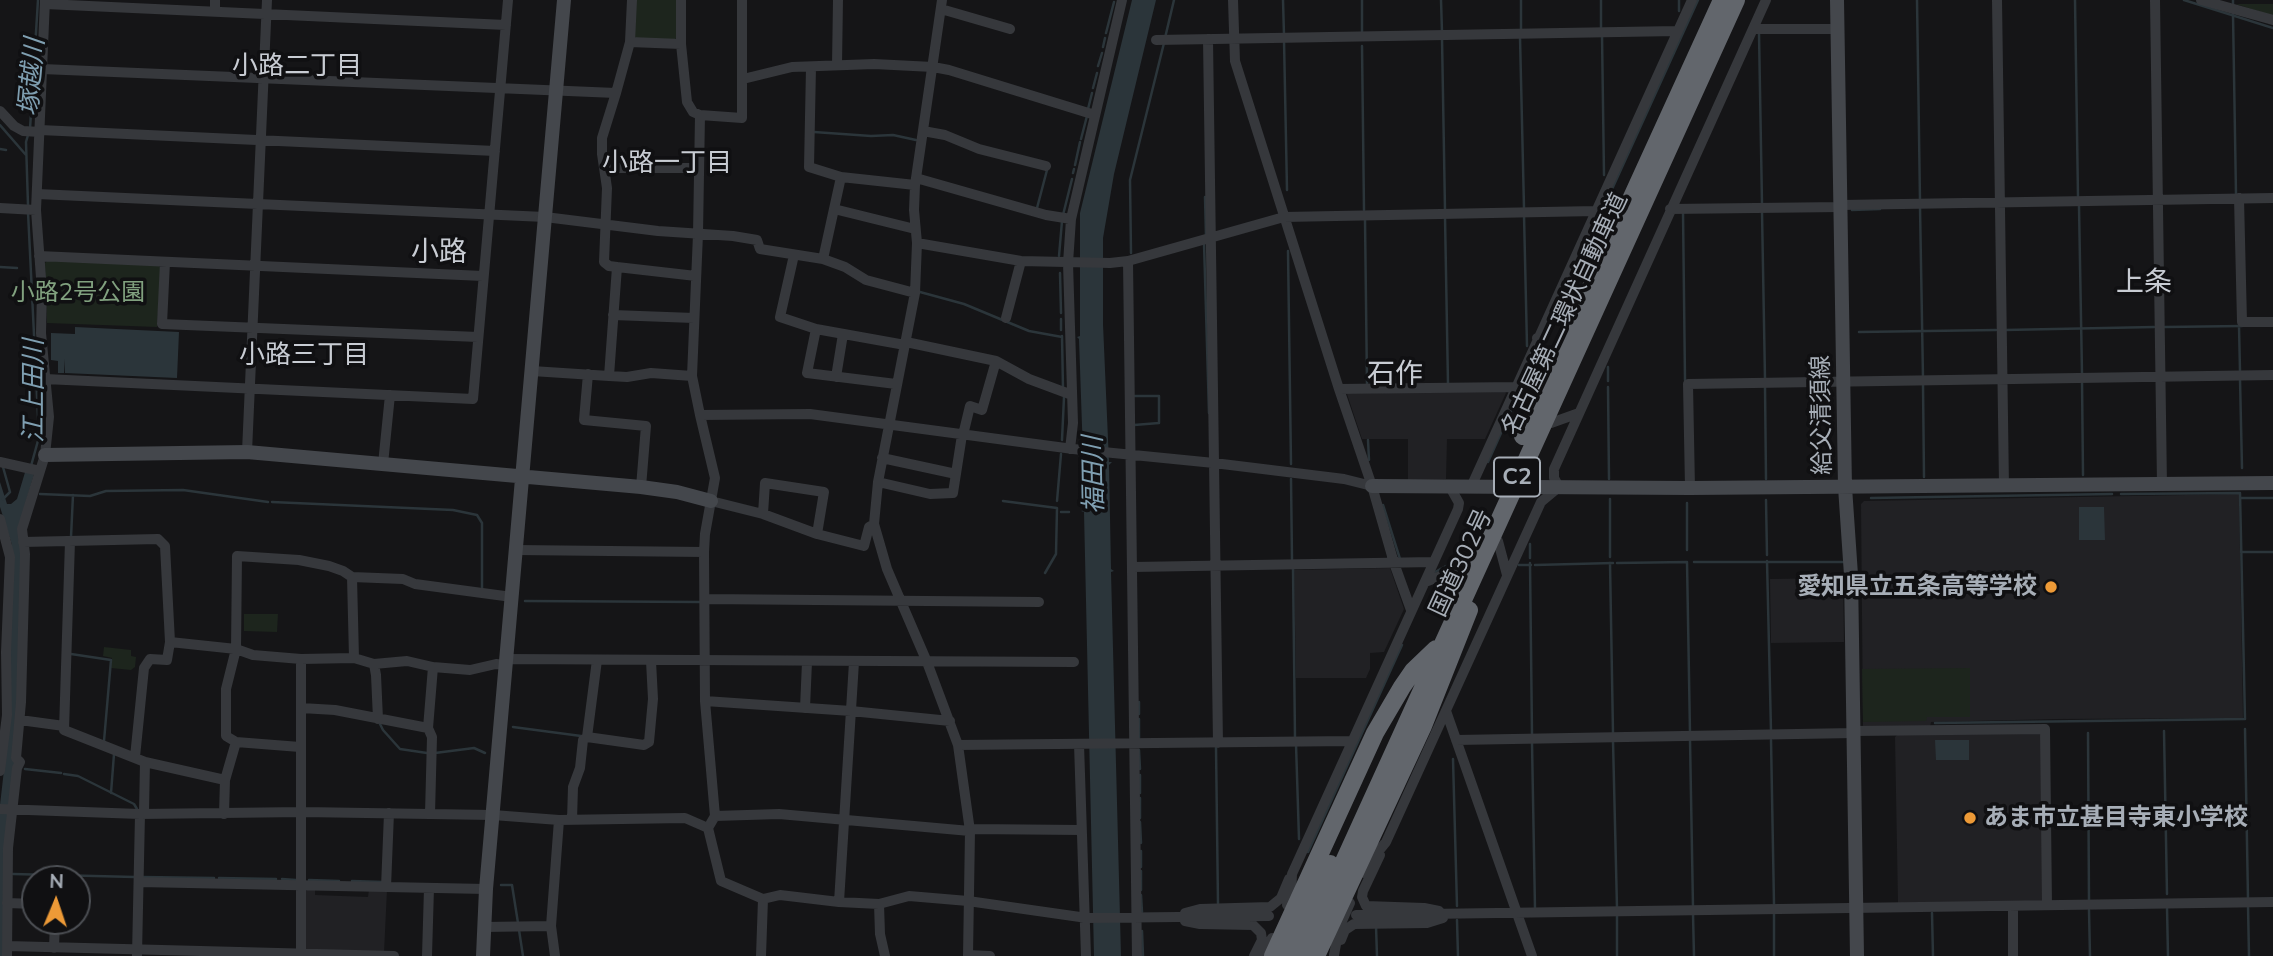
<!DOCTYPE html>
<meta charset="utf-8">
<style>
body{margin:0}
#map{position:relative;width:2273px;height:956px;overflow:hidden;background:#151517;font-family:Mulish,sans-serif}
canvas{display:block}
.north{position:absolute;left:21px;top:865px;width:70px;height:70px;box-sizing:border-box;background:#101012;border:2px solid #4c4f54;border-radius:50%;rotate:2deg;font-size:19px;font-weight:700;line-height:28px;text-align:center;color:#a7aeb7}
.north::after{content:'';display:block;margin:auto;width:24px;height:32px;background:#ed9a37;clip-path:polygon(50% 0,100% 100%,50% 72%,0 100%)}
</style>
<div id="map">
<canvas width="2273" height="956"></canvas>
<div class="north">N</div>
</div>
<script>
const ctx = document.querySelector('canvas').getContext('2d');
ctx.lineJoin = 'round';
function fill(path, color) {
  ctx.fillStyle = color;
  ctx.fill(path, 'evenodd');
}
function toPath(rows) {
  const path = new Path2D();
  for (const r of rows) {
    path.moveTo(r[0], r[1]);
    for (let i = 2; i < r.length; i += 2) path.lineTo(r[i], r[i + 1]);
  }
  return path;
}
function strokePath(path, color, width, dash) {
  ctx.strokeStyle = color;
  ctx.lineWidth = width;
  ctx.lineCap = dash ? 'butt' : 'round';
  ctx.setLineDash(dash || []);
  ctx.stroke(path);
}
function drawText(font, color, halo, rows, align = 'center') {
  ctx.font = font + ' Mulish,"Noto Sans JP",sans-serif';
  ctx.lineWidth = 7;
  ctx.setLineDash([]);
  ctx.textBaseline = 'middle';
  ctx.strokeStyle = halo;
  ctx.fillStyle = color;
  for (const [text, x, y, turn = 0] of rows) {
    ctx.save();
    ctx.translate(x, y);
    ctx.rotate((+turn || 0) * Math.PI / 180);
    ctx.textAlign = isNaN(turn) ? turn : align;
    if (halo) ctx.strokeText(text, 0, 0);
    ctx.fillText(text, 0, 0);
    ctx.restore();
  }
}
fill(toPath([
 [1504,390,1506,393,1485,439,1447,439,1446,479,1408,480,1408,439,1362,439,1347,394],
 [2239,494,2243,718,2057,719,1931,722,1930,727,1863,726,1861,504,1864,501],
 [1390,568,1404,609,1384,652,1370,653,1370,669,1366,678,1296,678,1294,570],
 [1843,578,1844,642,1771,643,1770,579],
 [2039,733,2042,736,2044,900,2042,902,1898,903,1895,737,1898,734],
 [310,888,315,888,315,895,368,897,369,889,387,890,384,953,309,952,304,948,306,891]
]), '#212124');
fill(toPath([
 [635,0,677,0,677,37,674,40,636,38,633,35],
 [2236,4,2273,4,2273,16],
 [48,260,158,265,161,268,157,327,47,323,45,263],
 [244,614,278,614,277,632,244,631],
 [104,647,131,650,131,656,136,657,135,667,131,670,111,668,112,658,103,656],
 [1970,668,1970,717,1927,717,1926,721,1863,722,1862,669]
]), '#1d251d');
fill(toPath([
 [1132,0,1156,0,1114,174,1103,238,1103,324,1109,462,1112,462,1109,465,1111,569,1114,571,1111,572,1121,956,1094,956,1084,512,1081,511,1084,510,1084,484,1079,339,1077,337,1080,336,1080,213],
 [75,327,179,332,177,378,65,373,65,359,64,373,58,373,58,361,51,360,51,333,75,334],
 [26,469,35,471,18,529,22,555,19,699,4,956,0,956,0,805,10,717,9,651,12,545,0,507,0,482,7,504,11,504,17,499],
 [2079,507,2104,507,2105,540,2079,540],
 [1935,740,1969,740,1969,760,1936,760]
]), '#2b353a');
strokePath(toPath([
 [1283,0,1284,35],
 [1362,0,1362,34],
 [1441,0,1442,32],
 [1521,0,1521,30],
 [1601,0,1601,28],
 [1679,0,1679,11],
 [1917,0,1920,200],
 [2075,0,2078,197],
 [2184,0,2273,28],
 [2233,0,2233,4],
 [2233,14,2236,195],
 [1106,33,1114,2],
 [1759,33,1762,204],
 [1602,35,1604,175],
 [1520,37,1524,208],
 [1165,38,1174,0],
 [1442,38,1445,210],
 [1284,40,1287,190],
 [1362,46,1364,210],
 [1103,47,1105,38],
 [1098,66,1102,53],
 [1093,88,1097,73],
 [1088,109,1092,93],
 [0,125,26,155],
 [30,129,38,0],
 [814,132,871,136,893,135,916,140],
 [1081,139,1087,116],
 [0,149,6,150],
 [1075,165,1080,142],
 [1073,173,1074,169],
 [1205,197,1206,236],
 [28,205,26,142,28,135],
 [2079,206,2082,374],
 [1920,207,1923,378],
 [1037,208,1047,170],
 [1852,210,1880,209],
 [28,212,39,437,31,466],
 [1683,212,1685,380],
 [1762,212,1765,379],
 [1063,215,1072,179],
 [1524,215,1527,346],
 [1445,217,1448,384],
 [1365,220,1367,384],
 [1204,243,1209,413],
 [1288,251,1291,464],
 [1131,253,1130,180,1164,43],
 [1059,256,1062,221],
 [0,267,17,268],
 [1060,273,1061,313],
 [920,292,964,304,1029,331,1062,337],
 [1061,319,1061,330],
 [2239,326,2240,371],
 [2165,327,2242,326],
 [2005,330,2154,327],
 [1859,332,1996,330],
 [1062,336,1063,389],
 [1543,341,1698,0],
 [1608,367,1608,381],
 [2240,379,2242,468],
 [2082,381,2083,475],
 [1923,385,1924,477],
 [1608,387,1609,479],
 [1765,387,1766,479],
 [1134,425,1159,423,1159,396,1134,396],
 [1062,440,1064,397],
 [1368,440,1369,460],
 [1488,462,1537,353],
 [3,467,10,492,3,499],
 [1291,479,1292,560],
 [40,494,90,496,106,491,183,490,268,502],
 [1871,498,2112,494],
 [2240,498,2273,498],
 [1610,499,1610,557],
 [1766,500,1767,555],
 [1003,501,1057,508,1056,554,1045,573],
 [1057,501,1061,454],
 [272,502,453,510,477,515,482,523,482,591],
 [1687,503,1687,550],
 [1383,505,1400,559],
 [1061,512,1069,512],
 [71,537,73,495],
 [1530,544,1530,558],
 [2241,552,2273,552],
 [1767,561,1771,731],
 [1694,562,1844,562],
 [1530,563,1532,735],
 [1610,563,1613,733],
 [1617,563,1687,562,1690,733],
 [1519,565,1531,565],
 [1535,565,1613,563],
 [1293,568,1295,738],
 [1435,572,1446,566],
 [525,601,700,602],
 [71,654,111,660,104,741],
 [1139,702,1139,714],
 [1139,719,1139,738],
 [1935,723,2245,719,2240,493,2121,494],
 [380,724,383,730,400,749,427,753],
 [513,727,581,736],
 [2245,729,2248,899],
 [2164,731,2167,894],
 [2088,733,2089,901],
 [1690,740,1693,907],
 [1771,740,1774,904],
 [1613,741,1617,908],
 [1532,743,1535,909],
 [1296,744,1299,839],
 [1216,747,1218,904],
 [1139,750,1140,769],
 [435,753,474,748,485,753],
 [1453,759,1457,906],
 [25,769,61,773],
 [64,774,78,776,134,804,137,809],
 [1140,775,1140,793],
 [111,793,114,754],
 [1140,798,1140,818],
 [1140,822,1141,843],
 [1141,851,1141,867],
 [1308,852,1402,645],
 [1141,871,1141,890],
 [13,874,135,877],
 [142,877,214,878],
 [219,878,276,879],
 [282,879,296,880],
 [309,880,339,881],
 [352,881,383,882],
 [501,885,512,885,518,923],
 [1141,895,1142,912],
 [2248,905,2249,956],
 [2167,907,2168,956],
 [2089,910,2090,956],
 [1774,912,1774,956],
 [1932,913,1933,956],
 [1693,914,1694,956],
 [1617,915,1617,956],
 [1457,920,1458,956],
 [1376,926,1377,956],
 [519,930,523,956],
 [1142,931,1143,956]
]), '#2b353a', 2.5);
strokePath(toPath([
 [681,0,681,44,687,102,693,112,700,115,742,118,742,0],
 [942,0,915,185,914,210,917,243,915,293,878,482,874,524,887,569,927,662,958,745,970,831,968,956],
 [1233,0,1235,61,1339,389,1372,486,1394,563,1411,610],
 [1997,0,2004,485],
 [2155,0,2162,484],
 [2201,0,2273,20],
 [45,4,506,25],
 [941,9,1010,29],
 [215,11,215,0],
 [1753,29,1839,29],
 [1208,39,1218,743],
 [1156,40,1677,31],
 [630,42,681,44],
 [837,65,838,0],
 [811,67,809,167,841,177,915,185],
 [42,69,616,93,602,138,602,154,607,188,604,262,609,266,617,267],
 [743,79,792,67,874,64,933,67,949,70,1095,115],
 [616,93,630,42,632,0],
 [0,111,14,126,23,131,40,132],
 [700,115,698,234,692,376,700,415,810,414,1073,449,1214,463,1344,479,1372,486],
 [40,130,495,151],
 [923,131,945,135,979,149,1046,166],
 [604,168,699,168],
 [916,178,1046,215,1071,219],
 [37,194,545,217,658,231,733,236,757,240,760,249,823,259,845,267,866,280,915,293],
 [2239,198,2242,322,2273,322],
 [1841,205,2273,198],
 [0,208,36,210],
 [834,209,915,229],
 [1670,209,1841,207],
 [917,243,1021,261,1110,263,1128,261,1284,217,1596,211],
 [794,255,780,317,816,329,905,345],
 [39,256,483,276],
 [823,259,841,177],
 [1128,261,1137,956],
 [165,262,162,324,478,337],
 [613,315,694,318],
 [1006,318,1021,261],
 [816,329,807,373,896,384],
 [1537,338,1549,375],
 [906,342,996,361,982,410,970,406,963,435],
 [996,361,1029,379,1072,395],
 [532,371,609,376,627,377,651,373,692,376],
 [588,374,584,420,646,426,641,487],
 [609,376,617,267,696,276],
 [836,377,843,334],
 [45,379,473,399,508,0],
 [1339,389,1517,387],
 [700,415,715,478,705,534,704,552,705,701,715,816],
 [1551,423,1579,413],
 [1070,449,1073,423,1068,263,1071,219,1122,0],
 [247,452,267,0],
 [882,458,956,474],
 [0,462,40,471],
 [383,464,390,395],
 [878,482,930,494,953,493,962,435],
 [1471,487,1692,0],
 [1690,488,1688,384,2273,375],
 [711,501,763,514,817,534,864,546,869,527,874,524],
 [763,514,765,483,824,492,817,534],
 [0,519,10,557,6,652,7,715,0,771],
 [70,541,64,730,145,762,225,780],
 [1498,541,1507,575],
 [23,542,158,539,165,546,170,642,167,660,150,659,144,668,135,757],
 [516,550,704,552],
 [1133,567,1434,562],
 [352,577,354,658],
 [1425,582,1480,561],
 [705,599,1039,602],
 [170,642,236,649,253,655,301,659,354,658,374,664,407,661,433,667,470,670,496,664,506,665],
 [506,659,1074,662],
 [374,664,376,675,378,719],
 [705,701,851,711,950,721],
 [301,708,335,710,428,728,432,737,430,814],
 [805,708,807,662],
 [1446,711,1532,956],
 [20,720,64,726],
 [428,728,433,667],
 [1854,731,2045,729,2047,905],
 [587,737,597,660],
 [1456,740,1854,733],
 [236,742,300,747],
 [1079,744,1086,956],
 [958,745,1352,741],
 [0,809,140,814,303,812,493,815,559,820,685,818,708,828],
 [144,812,145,762],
 [224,814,225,780,236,742,226,736,226,689,236,649,237,556,299,560,329,566,343,571,352,577,403,579,415,584,512,597],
 [572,820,573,787,580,768,583,740,587,737,644,745,649,742,653,699,651,661],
 [970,829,1081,830],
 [970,831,779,814,715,816,708,828,721,881,763,899,780,895,839,902,879,904,909,896,968,901,1087,918,1269,916],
 [1380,855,1363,891,1362,897,1366,906,1424,908,1439,911],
 [1364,873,1368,864,1386,842,1541,502,1559,487,1554,478,1554,469,1766,0],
 [139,882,486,889],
 [386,887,389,813],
 [839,902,854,662],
 [7,903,35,904],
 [879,904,880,934,885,956],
 [1287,905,1291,897,1292,874,1458,509,1459,503,1450,487],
 [2013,906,2013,956],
 [1185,913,1200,909,1270,907,1281,898,1289,879],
 [1356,915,2273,902],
 [1185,921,1200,924,1253,925,1261,933,1262,940,1254,956],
 [484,927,551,926],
 [1341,940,1345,930,1354,924,1427,923,1443,918],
 [7,946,394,956],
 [54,948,55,921],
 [137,955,140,814],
 [968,955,990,956],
 [1334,955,1339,928,1350,903],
 [7,956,8,848,17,768,20,762,16,758,21,702,25,554,22,529,45,455,49,417,41,333,42,291,36,210,45,0],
 [301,956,301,659],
 [427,956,429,888],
 [555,956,551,926,559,820],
 [761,956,763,899],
 [1257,956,1267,948,1272,938]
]), '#36383c', 10);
strokePath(toPath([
 [1837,0,1845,487,1851,575,1857,956],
 [45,455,247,452,641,487,677,492,711,501],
 [1372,486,1690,488,2273,483],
 [483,956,486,889,564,0]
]), '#44474c', 14);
strokePath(toPath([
 [1523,436,1722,0],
 [1273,956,1375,733,1402,687,1413,671,1436,649],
 [1287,956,1330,864],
 [1301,956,1736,0],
 [1316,956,1423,726,1469,610]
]), '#62666c', 18);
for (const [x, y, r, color] of [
 [2051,587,7,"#ed9a37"],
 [1970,818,7,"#ed9a37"]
]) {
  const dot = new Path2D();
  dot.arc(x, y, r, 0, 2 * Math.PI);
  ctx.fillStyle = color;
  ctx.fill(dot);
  strokePath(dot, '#101012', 2.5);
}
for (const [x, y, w] of [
 [1517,477,46]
]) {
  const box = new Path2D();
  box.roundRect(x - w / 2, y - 19.5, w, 39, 5);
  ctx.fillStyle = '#101012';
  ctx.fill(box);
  strokePath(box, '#a7aeb7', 2);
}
drawText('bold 23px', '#a7aeb7', null, [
 ["C2",1517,477]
]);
drawText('24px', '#81a17f', '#101012', [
 ["小路2号公園",78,293]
]);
drawText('24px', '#a7aeb7', '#101012', [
 ["名古屋第二環状自動車道",1565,314,-65],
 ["給父清須線",1822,415,-91],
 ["国道302号",1461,563,-65]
]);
drawText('bold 24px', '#a7aeb7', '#101012', [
 ["愛知県立五条高等学校",2037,587],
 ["あま市立甚目寺東小学校",1984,818,"left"]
], 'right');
drawText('26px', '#c8ccd3', '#101012', [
 ["小路二丁目",297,66],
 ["小路一丁目",667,163],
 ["小路三丁目",304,355]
]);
drawText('italic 26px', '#7f9fb1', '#101012', [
 ["塚越川",32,77,-85],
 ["江上田川",34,391,-90],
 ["福田川",1094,475,-91]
]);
drawText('28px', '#c8ccd3', '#101012', [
 ["小路",439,253],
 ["上条",2144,283],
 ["石作",1395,375]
]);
</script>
